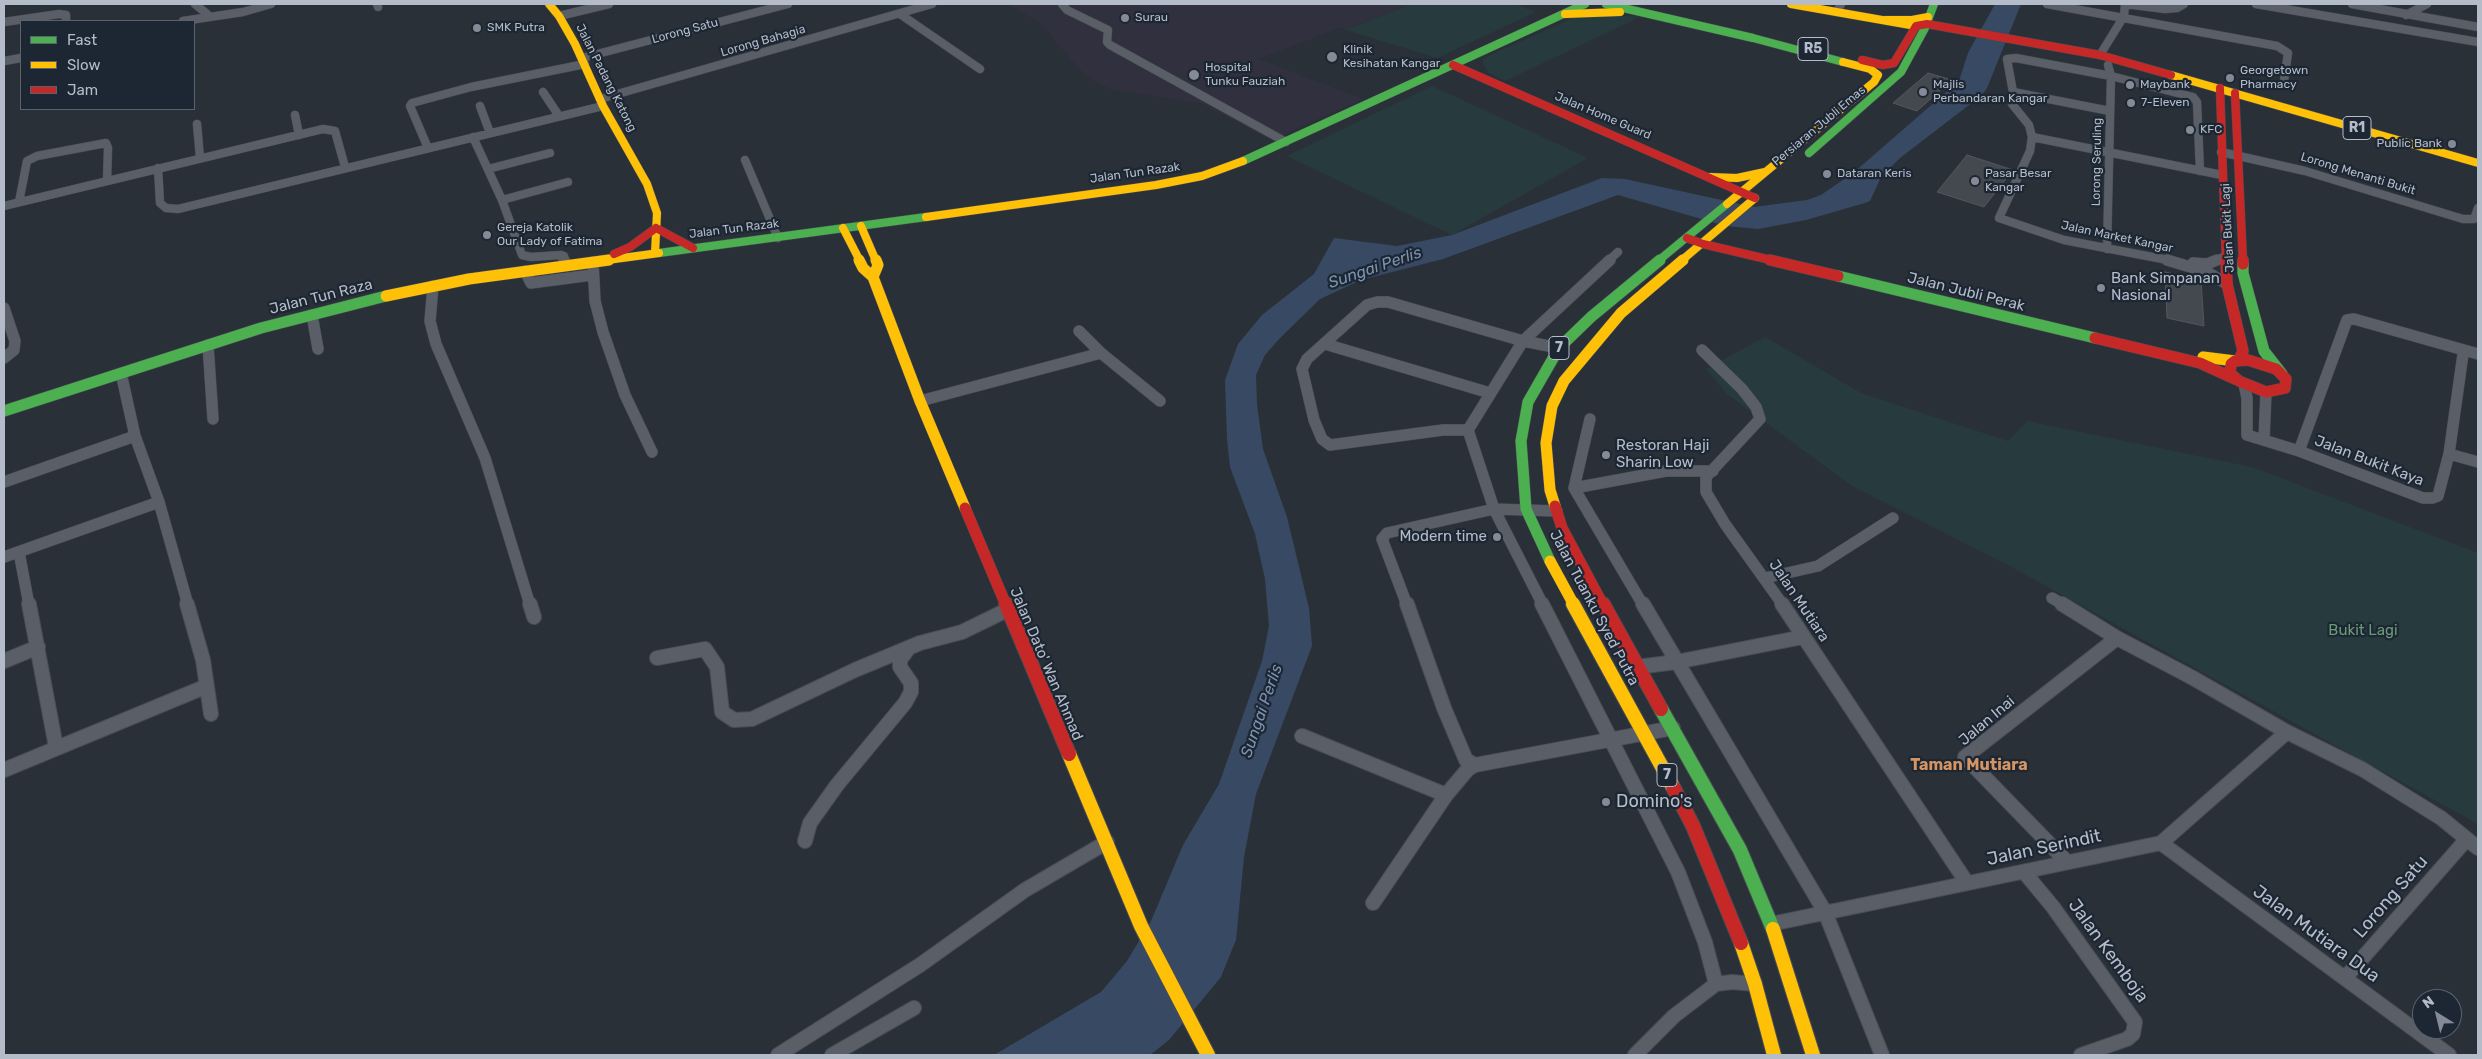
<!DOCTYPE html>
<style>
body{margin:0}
#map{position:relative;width:2482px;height:1059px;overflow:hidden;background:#2a3038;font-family:Rubik,sans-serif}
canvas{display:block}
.frame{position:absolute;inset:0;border:5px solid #b4bcc9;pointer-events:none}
.legend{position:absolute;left:20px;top:20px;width:175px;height:90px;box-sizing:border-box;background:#1d2633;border:1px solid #59626f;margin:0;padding:6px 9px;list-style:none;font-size:15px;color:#b4bcc9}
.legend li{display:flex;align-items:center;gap:10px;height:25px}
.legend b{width:25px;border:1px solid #59626f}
.north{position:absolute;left:2412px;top:989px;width:50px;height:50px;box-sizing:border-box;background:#1d2633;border:1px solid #59626f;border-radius:50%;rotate:324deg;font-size:14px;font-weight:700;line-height:20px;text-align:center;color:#b4bcc9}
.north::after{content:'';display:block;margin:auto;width:18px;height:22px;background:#848b96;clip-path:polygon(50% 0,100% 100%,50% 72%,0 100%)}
</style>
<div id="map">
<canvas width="2482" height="1059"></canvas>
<div class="frame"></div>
<ul class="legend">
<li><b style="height:6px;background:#4caf50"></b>Fast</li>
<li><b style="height:6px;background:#ffc107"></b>Slow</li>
<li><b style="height:6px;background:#c62828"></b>Jam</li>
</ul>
<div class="north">N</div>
</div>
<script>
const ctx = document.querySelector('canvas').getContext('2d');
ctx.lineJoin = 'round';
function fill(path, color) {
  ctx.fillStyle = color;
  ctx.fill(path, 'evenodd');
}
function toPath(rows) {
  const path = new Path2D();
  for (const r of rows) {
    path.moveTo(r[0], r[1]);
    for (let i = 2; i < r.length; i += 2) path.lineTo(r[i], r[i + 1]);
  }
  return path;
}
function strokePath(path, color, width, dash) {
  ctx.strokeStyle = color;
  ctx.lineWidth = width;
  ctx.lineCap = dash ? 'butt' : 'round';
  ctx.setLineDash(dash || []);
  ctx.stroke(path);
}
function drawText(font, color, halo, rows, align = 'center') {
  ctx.font = font + ' Rubik,sans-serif';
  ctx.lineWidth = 4.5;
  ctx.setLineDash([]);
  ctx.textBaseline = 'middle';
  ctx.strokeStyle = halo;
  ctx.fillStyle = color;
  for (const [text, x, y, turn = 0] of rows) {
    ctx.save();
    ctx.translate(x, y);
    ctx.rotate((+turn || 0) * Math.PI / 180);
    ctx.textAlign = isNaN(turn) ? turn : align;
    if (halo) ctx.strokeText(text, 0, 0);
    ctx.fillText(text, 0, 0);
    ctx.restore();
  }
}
fill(toPath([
 [1009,4,1412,4,1346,30,1339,28,1259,59,1363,99,1270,140,1201,103,1113,90,1097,83,1078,68,1042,25]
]), '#31303e');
fill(toPath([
 [1412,4,1514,4,1536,12,1437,58,1346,30],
 [1608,14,1640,17,1505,81,1489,73,1483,64,1483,60,1488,56,1573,18],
 [1432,86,1588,158,1452,235,1287,156],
 [1765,337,1861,393,2008,441,2027,421,2252,467,2478,553,2478,824,2006,564,1852,486,1727,394,1706,369]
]), '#273a3e');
fill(toPath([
 [1995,4,2021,4,1987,88,1982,95,1900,158,1881,177,1870,201,1865,203,1806,220,1758,229,1726,226,1618,195,1443,259,1361,280,1320,299,1279,339,1265,355,1256,375,1257,404,1263,449,1287,517,1309,608,1312,646,1256,794,1244,857,1236,940,1221,977,1169,1040,1150,1055,994,1055,1101,992,1127,961,1151,921,1183,845,1219,784,1262,661,1269,626,1265,579,1255,534,1230,467,1227,439,1225,380,1238,344,1262,315,1314,274,1334,238,1397,246,1452,235,1602,178,1625,179,1754,207,1807,200,1821,195,1853,173,1959,81,1968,53]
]), '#384963');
const building = toPath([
 [1928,73,1952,80,1917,111,1893,103,1928,73],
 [1967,155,2013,170,1984,207,1937,192,1967,155],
 [2165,272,2201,280,2204,326,2167,318,2165,272]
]);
fill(building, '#444950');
strokePath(building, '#52575f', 1);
const streetFar2 = toPath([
 [195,4,207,14],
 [377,4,378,7],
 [1062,4,1067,10,1108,30,1107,42,1110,45,1286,142],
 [2047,4,2277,46,2288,53,2284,81],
 [2256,4,2478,42],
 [2352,4,2478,27],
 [1837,12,1841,4],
 [900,14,980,69],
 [2406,15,2427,4],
 [559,16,609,4],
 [183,21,243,12,271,4],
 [4,22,59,14,66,15,66,21],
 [2100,55,2124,16,2125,4,2165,9,2177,8,2184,4],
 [582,58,788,4],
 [4,61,21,58],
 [543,92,559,116],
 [2013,92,2110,111],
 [600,99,932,4],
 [480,106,490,133],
 [295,115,299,135],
 [197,124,200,158],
 [473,137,502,200,522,255,531,257,561,255,564,256,564,261],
 [2032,137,2222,175],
 [428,148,410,106,412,103,471,87,585,64],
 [2221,152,2305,171,2463,219,2474,219,2478,208],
 [745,160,778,238],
 [158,168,160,203,166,208,178,209,603,106],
 [488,169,550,153],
 [502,200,568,182],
 [19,202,27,161,37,156,106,143,108,148,107,180],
 [4,206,323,129,335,131,345,167],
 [2107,249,2111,76,2108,65],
 [1608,261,1618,252],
 [2173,261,2064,240,1999,218,2030,151,2032,137,2029,125,2012,104,2013,92,2007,59,2016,58,2111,76,2193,97,2197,102,2200,171],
 [2214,261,2226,256]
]);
const streetFar1 = toPath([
 [564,260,564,265],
 [2167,260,2207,272,2227,284],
 [593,262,595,301,603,332,625,395,652,452],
 [2193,263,2207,264,2217,260],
 [525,271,531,283,592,275],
 [433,286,430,321,436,344,485,458,530,605],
 [4,308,15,341,14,350,4,358],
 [312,315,318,349],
 [1079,331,1101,353],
 [1325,344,1490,393],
 [208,345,213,419],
 [1702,350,1742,389,1756,407,1760,419,1706,477,1706,492,1725,524,1783,605],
 [121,373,135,436,159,502,188,605],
 [2244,384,2247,398,2247,435,2299,451,2423,498,2433,498,2438,496,2449,454,2463,354],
 [920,401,1101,353,1160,401],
 [1590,419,1574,488,1643,605],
 [1468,430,1443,430,1330,445,1322,439,1314,420,1302,369,1307,359,1367,305,1377,302,1388,302,1523,341,1559,348],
 [2264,440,2266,392],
 [2299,451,2347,320,2354,319,2478,354],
 [2449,454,2478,462],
 [4,482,135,436],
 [1574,488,1666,471,1713,471],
 [19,552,29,605],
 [4,557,159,502],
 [1765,578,1818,566,1893,518],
 [2052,598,2064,605],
 [1407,605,1382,539,1387,533,1494,509,1557,511],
 [1543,605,1494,509,1468,430,1523,341,1610,260]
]);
const street = toPath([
 [29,604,56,747],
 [187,604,203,660,211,714],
 [530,604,534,617],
 [1407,604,1444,708,1466,760,1475,765],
 [1542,604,1678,872,1705,942,1716,984],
 [1643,604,1825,912,1882,1055],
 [1782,604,1967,883],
 [2062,604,2117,638,2193,678,2287,732,2362,769,2441,818,2478,848],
 [657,658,705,649,717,667,722,712,734,720,752,719,855,670,920,643,962,632,1007,610],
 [4,661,38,647],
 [1637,667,1676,662,1803,637],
 [1302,736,1446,795],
 [4,770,207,686],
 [805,841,810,823,837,785,905,703,911,692,911,683,900,667,900,660,908,649],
 [2161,843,2449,1055],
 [2067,862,1965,757,2117,638],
 [2024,872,2053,907,2135,1022,2133,1034,2127,1039,2081,1055],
 [1373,903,1446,795,1468,769,1475,765,1673,728],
 [1771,924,2161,843,2287,732],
 [2345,978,2466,840],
 [778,1055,920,965,1025,890,1107,842],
 [832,1055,914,1008],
 [1635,1055,1674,1016,1716,984,1732,982,1755,984]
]);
const fastFar2 = toPath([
 [1606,4,1753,38,1843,62],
 [1809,153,1901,72,1925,28,1934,4],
 [1243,161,1585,4],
 [659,253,926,217],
 [1658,261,1727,204]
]);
const fastFar1 = toPath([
 [2243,264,2243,273,2264,351,2282,374],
 [1838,276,2095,338],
 [4,411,261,328,386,296],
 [1550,561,1526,509,1521,441,1528,402,1559,348,1591,317,1660,260]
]);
const fast = toPath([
 [1661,709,1740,850,1773,929]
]);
const slowFar2 = toPath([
 [549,4,559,16,575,44,603,106,647,184,657,213,655,253],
 [1791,4,1916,26],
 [1565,14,1620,12],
 [1886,20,1912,20,1928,17],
 [2171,75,2478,163],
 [1710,177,1737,178,1765,172],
 [1727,204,1874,82,1878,75,1870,69,1843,62],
 [926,217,1156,185,1202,176,1243,161],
 [861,226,876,261],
 [843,228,860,261],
 [600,261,659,253],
 [1681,261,1755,198]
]);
const slowFar1 = toPath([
 [859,260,863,268,873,277,920,401,965,508],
 [873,277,878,265,876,260],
 [386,296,469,279,609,260],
 [2203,357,2235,361],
 [1555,506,1550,490,1546,443,1552,406,1564,381,1621,313,1683,260],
 [1550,561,1574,605]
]);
const slow = toPath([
 [1573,604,1673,787],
 [1069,754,1141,926,1208,1055],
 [1773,929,1813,1055],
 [1741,943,1755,984,1774,1055]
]);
const jamFar2 = toPath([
 [1862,60,1883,65,1894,63,1916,26,1927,24,2100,55,2171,75],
 [1453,65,1755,198],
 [2220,88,2226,261],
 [2235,93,2243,261],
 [656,228,693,248],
 [1687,238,1703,244,1775,261],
 [614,254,630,247,656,228]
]);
const jamFar1 = toPath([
 [1770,260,1838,276],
 [2226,260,2227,284,2243,351,2239,360],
 [2243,260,2243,264],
 [2095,338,2200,363,2235,379],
 [2248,360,2276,369,2286,379,2285,388,2266,392,2239,381,2230,373,2231,364,2235,361,2248,360],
 [1555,506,1562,528,1603,605],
 [965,508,1006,605]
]);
const jam = toPath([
 [1006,604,1069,754],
 [1603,604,1661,709],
 [1673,787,1693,826,1741,943]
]);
strokePath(streetFar2, '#484c53', 9);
strokePath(streetFar1, '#484c53', 12);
strokePath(street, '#484c53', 16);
strokePath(fastFar2, '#484c53', 9);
strokePath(fastFar1, '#484c53', 12);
strokePath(fast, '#484c53', 16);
strokePath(slowFar2, '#484c53', 9);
strokePath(slowFar1, '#484c53', 12);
strokePath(slow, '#484c53', 16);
strokePath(jamFar2, '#484c53', 9);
strokePath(jamFar1, '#484c53', 12);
strokePath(jam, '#484c53', 16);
strokePath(streetFar2, '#5a5e66', 8);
strokePath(streetFar1, '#5a5e66', 11);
strokePath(street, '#5a5e66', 14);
strokePath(fastFar2, '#4caf50', 8);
strokePath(fastFar1, '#4caf50', 11);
strokePath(fast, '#4caf50', 14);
strokePath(slowFar2, '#ffc107', 8);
strokePath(slowFar1, '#ffc107', 11);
strokePath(slow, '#ffc107', 14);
strokePath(jamFar2, '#c62828', 8);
strokePath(jamFar1, '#c62828', 11);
strokePath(jam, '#c62828', 14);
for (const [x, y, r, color] of [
 [1125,18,5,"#848b96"],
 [477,28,5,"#848b96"],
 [1332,57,6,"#848b96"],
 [1194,75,6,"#848b96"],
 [2230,78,5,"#848b96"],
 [2130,85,5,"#848b96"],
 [1923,92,5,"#848b96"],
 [2131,103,5,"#848b96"],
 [2190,130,5,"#848b96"],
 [2452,144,5,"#848b96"],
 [1827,174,5,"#848b96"],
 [1975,181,5,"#848b96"],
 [487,235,5,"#848b96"],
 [2101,288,5,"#848b96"],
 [1606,455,5,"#848b96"],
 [1497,537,5,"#848b96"],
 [1606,802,5,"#848b96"]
]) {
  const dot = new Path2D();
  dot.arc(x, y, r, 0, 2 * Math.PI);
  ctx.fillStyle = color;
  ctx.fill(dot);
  strokePath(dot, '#1d2633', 2);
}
drawText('12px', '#b4bcc9', '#1d2633', [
 ["Surau",1135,18],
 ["SMK Putra",487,28],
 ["Klinik",1343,50],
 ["Kesihatan Kangar",1343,64],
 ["Hospital",1205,68],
 ["Tunku Fauziah",1205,82],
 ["Georgetown",2240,71],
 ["Pharmacy",2240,85],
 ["Majlis",1933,85],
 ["Perbandaran Kangar",1933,99],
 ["Maybank",2140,85],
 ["7-Eleven",2141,103],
 ["KFC",2200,130],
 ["Public Bank",2442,144,"right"],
 ["Dataran Keris",1837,174],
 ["Pasar Besar",1985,174],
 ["Kangar",1985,188],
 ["Gereja Katolik",497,228],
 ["Our Lady of Fatima",497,242]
], 'left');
drawText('12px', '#b4bcc9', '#1d2633', [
 ["Lorong Satu",685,31,-15],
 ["Lorong Bahagia",763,41,-16],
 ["Jalan Padang Katong",606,78,63],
 ["Jalan Home Guard",1603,116,23],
 ["Persiaran Jubli Emas",1819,126,-40],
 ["Lorong Seruling",2097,162,-89],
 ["Jalan Tun Razak",1135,173,-8],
 ["Lorong Menanti Bukit",2358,174,17],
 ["Jalan Bukit Lagi",2228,228,-93],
 ["Jalan Tun Razak",734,229,-7],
 ["Jalan Market Kangar",2117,237,12]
]);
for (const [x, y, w] of [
 [1813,49,30],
 [2357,128,28],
 [1559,348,20],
 [1667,775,20]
]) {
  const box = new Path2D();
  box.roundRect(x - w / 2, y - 11.5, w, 23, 4);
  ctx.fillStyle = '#1d2633';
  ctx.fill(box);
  strokePath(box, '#b4bcc9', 1);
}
drawText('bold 14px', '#b4bcc9', null, [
 ["R5",1813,49],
 ["R1",2357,128],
 ["7",1559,348],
 ["7",1667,775]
]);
drawText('15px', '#b4bcc9', '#1d2633', [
 ["Bank Simpanan",2111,279],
 ["Nasional",2111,296],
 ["Restoran Haji",1616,446],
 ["Sharin Low",1616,463],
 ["Modern time",1487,537,"right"]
], 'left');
drawText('15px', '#b4bcc9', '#1d2633', [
 ["Jalan Jubli Perak",1966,292,14],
 ["Jalan Tun Raza",321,297,-14],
 ["Jalan Bukit Kaya",2369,461,21],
 ["Jalan Mutiara",1799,601,56],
 ["Jalan Tuanku Syed Putra",1594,608,62],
 ["Jalan Dato' Wan Ahmad",1046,664,67],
 ["Jalan Inai",1987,721,-40]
]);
drawText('15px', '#6b9a76', '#1d2633', [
 ["Bukit Lagi",2363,631]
]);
drawText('italic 16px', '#7c92b1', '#1d2633', [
 ["Sungai Perlis",1375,268,-19],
 ["Sungai Perlis",1262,711,-71]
]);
drawText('bold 16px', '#d59563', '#1d2633', [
 ["Taman Mutiara",1969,765]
]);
drawText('18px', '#b4bcc9', '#1d2633', [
 ["Domino's",1616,802]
], 'left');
drawText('18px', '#b4bcc9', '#1d2633', [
 ["Jalan Serindit",2044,848,-12],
 ["Lorong Satu",2391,897,-49],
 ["Jalan Mutiara Dua",2316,934,36],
 ["Jalan Kemboja",2108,951,54]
]);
</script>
